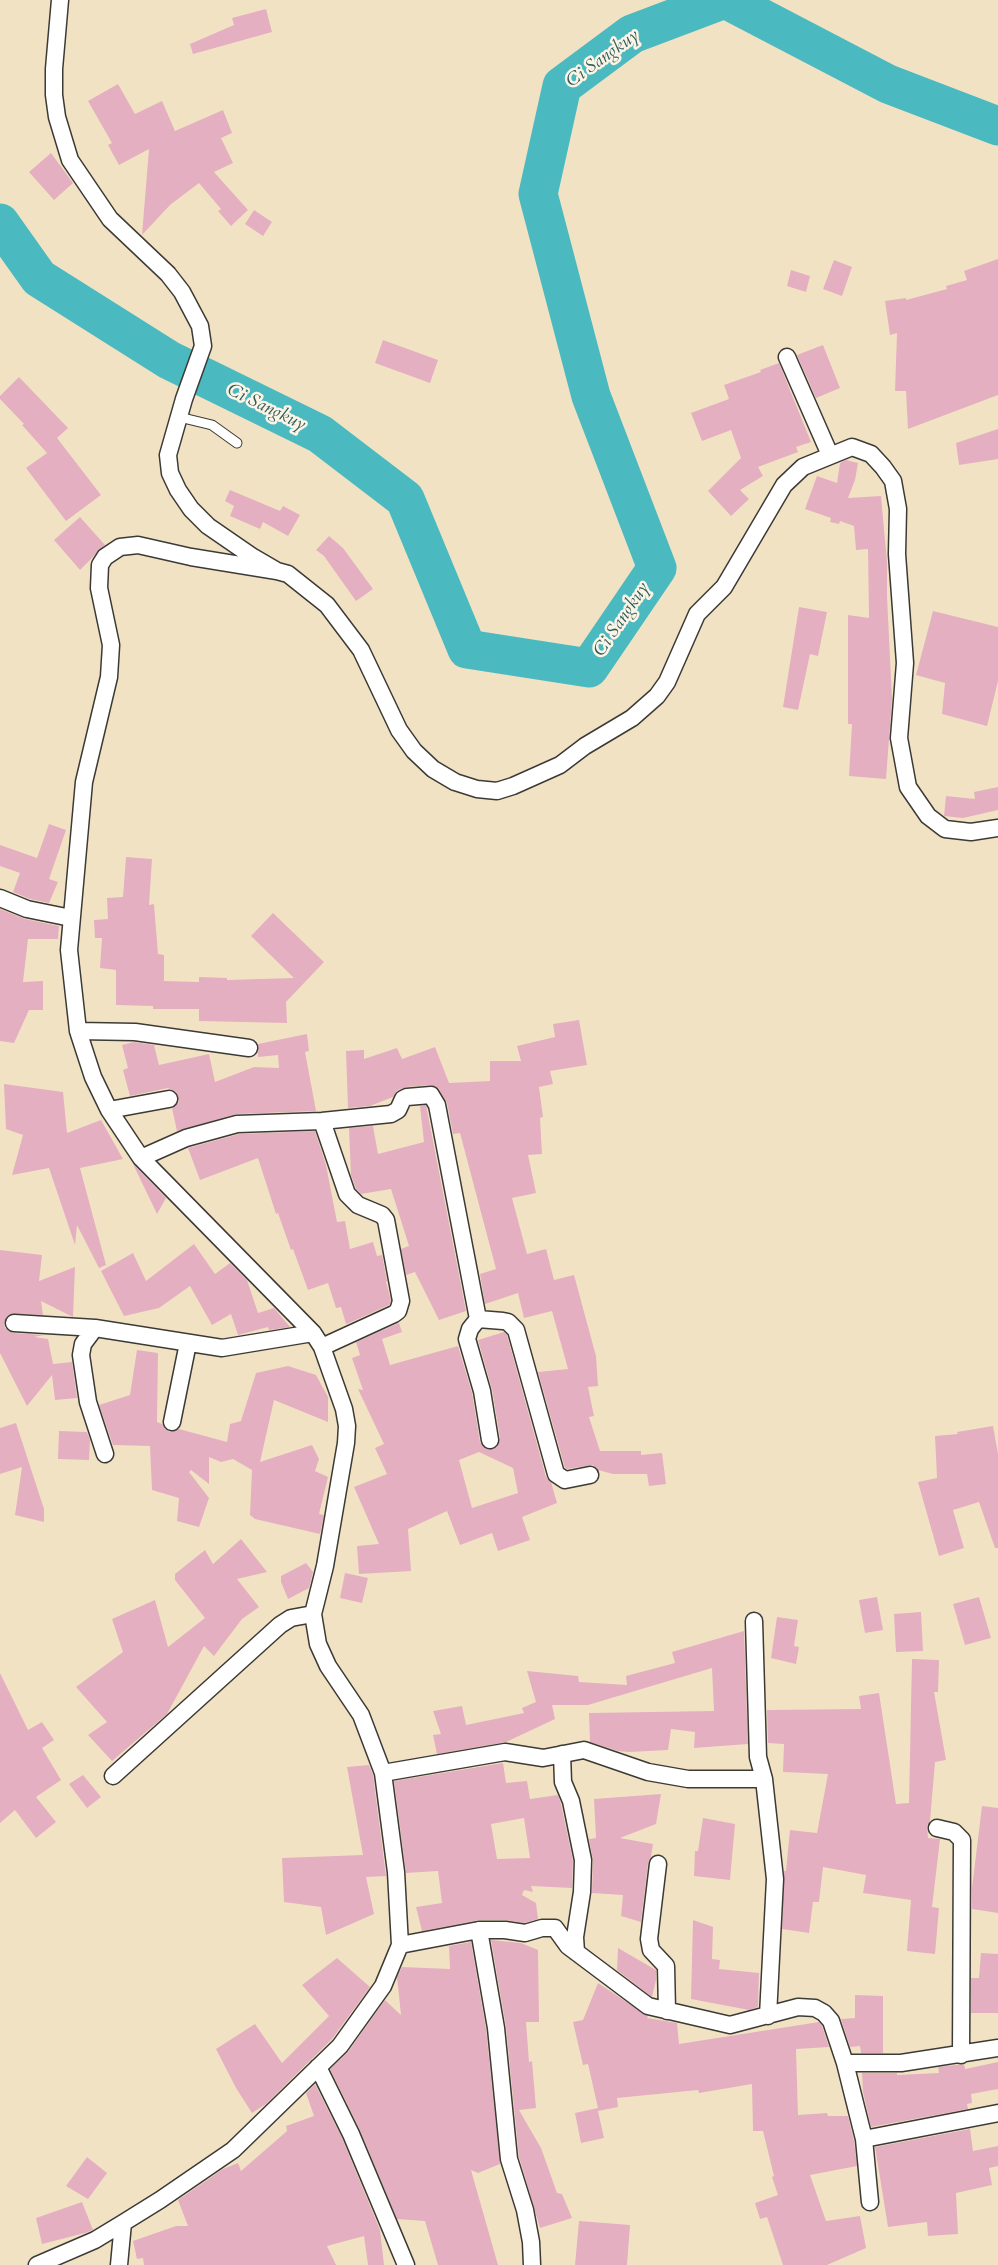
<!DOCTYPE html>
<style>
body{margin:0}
canvas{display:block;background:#f2e2c4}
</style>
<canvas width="998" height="2265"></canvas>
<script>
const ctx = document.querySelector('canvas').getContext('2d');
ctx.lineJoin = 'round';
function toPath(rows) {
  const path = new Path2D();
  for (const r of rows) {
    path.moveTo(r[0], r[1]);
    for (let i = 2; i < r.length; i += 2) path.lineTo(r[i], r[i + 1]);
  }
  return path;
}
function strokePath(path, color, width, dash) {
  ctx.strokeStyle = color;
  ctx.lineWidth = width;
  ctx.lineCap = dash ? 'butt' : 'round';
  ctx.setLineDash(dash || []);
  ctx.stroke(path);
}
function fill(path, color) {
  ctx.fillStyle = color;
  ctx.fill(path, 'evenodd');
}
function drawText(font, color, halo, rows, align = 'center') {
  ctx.font = font + ' Cardo,serif';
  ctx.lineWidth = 5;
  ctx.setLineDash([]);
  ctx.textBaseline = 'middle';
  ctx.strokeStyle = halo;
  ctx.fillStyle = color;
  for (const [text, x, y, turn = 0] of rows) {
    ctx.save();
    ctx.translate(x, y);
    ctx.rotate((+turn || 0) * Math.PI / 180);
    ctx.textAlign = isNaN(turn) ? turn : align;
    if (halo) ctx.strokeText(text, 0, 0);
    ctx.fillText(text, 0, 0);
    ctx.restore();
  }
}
strokePath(toPath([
 [727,0,888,84,998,126],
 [0,223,39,278,169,360,320,434,405,499,467,649,589,668,657,568,591,396,538,194,562,86,632,34,722,0]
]), '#4bbac0', 39);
fill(toPath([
 [266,9,272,32,193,54,190,44,234,25,232,18],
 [118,84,135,114,162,101,175,131,223,110,232,133,221,138,233,163,214,172,248,210,231,226,218,211,221,209,199,183,170,205,142,235,149,149,119,165,108,145,112,143,88,101],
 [51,153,73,183,54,200,29,172],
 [254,210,272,222,263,236,245,224],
 [998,259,998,395,908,429,906,391,895,391,897,333,890,335,885,301,906,298,906,300,947,289,946,286,967,280,964,271],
 [834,260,852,267,842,296,823,289],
 [791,270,810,276,806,292,787,286],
 [383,340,438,360,430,383,375,363],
 [823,345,840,388,816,398,797,355],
 [779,363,811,442,796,447,798,452,758,467,763,476,740,490,749,499,731,516,708,491,741,458,731,430,702,441,691,413,729,399,724,385,761,372,760,370],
 [19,377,68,428,57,438,101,495,66,521,26,468,47,453,22,425,24,424,0,399,0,396],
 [998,429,998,459,959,465,956,443],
 [846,460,858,463,855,480,848,498,881,496,887,562,887,596,892,699,886,779,849,776,852,724,848,724,848,615,869,618,868,549,856,550,854,526,840,521,839,524,830,522,831,518,805,509,817,476,837,483,840,463],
 [230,490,280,511,283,506,300,515,288,536,263,522,260,529,230,516,234,506,225,501],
 [80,517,105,545,80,570,54,540],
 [329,536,343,548,373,589,356,601,324,556,316,550],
 [799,607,827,612,818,656,810,654,798,710,783,707],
 [933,611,998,627,998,681,987,726,942,714,945,683,916,675],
 [998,787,998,810,963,818,944,816,946,796,975,799,974,792],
 [49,824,66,830,49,879,58,882,49,903,30,899,13,892,20,873,0,866,0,845,37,858],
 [126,857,152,859,149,905,154,904,158,954,164,955,164,981,199,982,199,977,227,978,227,980,294,978,251,936,273,913,324,962,286,1002,287,1023,199,1021,199,1009,153,1009,153,1006,116,1005,116,970,100,968,102,938,95,938,94,920,108,919,107,898,123,897],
 [0,909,25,919,59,926,58,939,28,939,23,982,43,981,43,1010,29,1010,14,1043,0,1041],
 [579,1020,587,1065,550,1071,553,1084,539,1087,543,1117,540,1118,542,1154,528,1155,536,1193,512,1198,527,1254,546,1249,554,1280,574,1275,596,1356,598,1386,588,1387,594,1416,589,1417,600,1451,641,1451,641,1455,662,1453,666,1484,649,1486,647,1474,613,1474,598,1470,593,1465,567,1469,565,1468,538,1372,568,1369,552,1311,524,1318,518,1293,485,1304,480,1274,496,1269,460,1133,453,1134,447,1103,439,1089,431,1085,406,1087,398,1090,393,1097,370,1106,348,1108,346,1051,364,1050,364,1059,397,1048,402,1059,435,1047,449,1083,490,1081,490,1061,521,1061,517,1046,555,1037,553,1024],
 [307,1034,309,1051,305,1052,316,1111,236,1114,177,1131,172,1108,179,1102,176,1092,168,1088,130,1096,123,1070,128,1068,122,1045,134,1042,154,1045,159,1065,209,1054,215,1082,254,1067,279,1068,278,1055,258,1057,258,1044],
 [4,1084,63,1092,67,1133,101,1120,123,1159,80,1168,106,1265,99,1268,77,1225,75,1245,49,1168,12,1175,23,1135,6,1129],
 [426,1105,466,1311,439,1320,415,1272,406,1275,401,1249,409,1246,391,1189,361,1194,356,1189,351,1175,349,1128,373,1126,378,1154,424,1142,420,1106],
 [315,1131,326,1165,337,1222,345,1221,350,1249,373,1242,377,1256,382,1255,387,1281,386,1282,391,1300,389,1305,349,1323,346,1324,341,1307,336,1308,328,1283,308,1290,293,1249,291,1250,278,1213,276,1214,258,1158,200,1180,188,1148,239,1134],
 [133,1164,166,1198,157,1214],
 [194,1244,215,1274,230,1263,247,1280,258,1313,274,1308,290,1327,269,1330,268,1327,238,1335,231,1314,212,1325,190,1286,159,1308,124,1316,101,1271,133,1253,146,1281],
 [0,1250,42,1255,39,1281,75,1267,73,1317,41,1301,43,1315,10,1314,4,1323,5,1328,13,1333,44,1335,34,1337,48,1339,53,1364,72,1362,77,1398,55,1400,52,1375,27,1406,0,1353],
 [399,1323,402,1332,382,1339,390,1365,458,1346,472,1393,480,1442,487,1449,497,1447,500,1438,492,1389,478,1340,504,1332,507,1335,546,1477,551,1482,557,1503,522,1517,530,1540,498,1551,492,1533,460,1545,447,1511,408,1529,411,1571,359,1574,357,1546,379,1544,354,1487,387,1474,375,1448,384,1444,358,1389,363,1390,352,1358,360,1355,356,1342],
 [479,1452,513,1468,518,1493,472,1508,459,1460],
 [137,1350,158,1353,157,1422,162,1424,165,1429,170,1432,179,1429,227,1442,230,1424,241,1421,256,1373,288,1366,316,1375,328,1397,328,1422,274,1400,260,1462,312,1445,319,1459,315,1471,328,1477,319,1514,324,1515,320,1534,255,1519,250,1515,252,1470,233,1459,221,1462,209,1457,209,1484,191,1470,189,1472,209,1498,199,1527,177,1521,179,1498,152,1490,150,1446,113,1445,99,1405,130,1395],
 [16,1423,44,1509,44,1522,15,1515,22,1467,0,1474,0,1428],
 [993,1426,998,1454,998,1548,995,1548,979,1502,953,1510,964,1548,939,1556,918,1482,937,1478,935,1436,958,1434,957,1432],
 [59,1431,87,1432,90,1440,89,1460,58,1459],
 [241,1539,267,1572,237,1579,259,1607,242,1619,214,1656,204,1646,167,1714,112,1761,88,1735,107,1722,76,1687,123,1652,112,1619,155,1600,168,1647,205,1618,175,1580,175,1574,205,1550,213,1564],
 [306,1563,313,1572,309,1588,288,1599,281,1582,281,1576],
 [345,1573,368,1578,362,1603,340,1598],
 [877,1597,883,1630,865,1633,859,1600],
 [979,1597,991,1638,965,1645,953,1604],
 [921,1612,923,1651,896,1652,894,1614],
 [777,1617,798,1620,794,1646,799,1647,796,1664,771,1658],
 [744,1631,748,1744,694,1748,695,1732,671,1729,668,1750,629,1752,618,1751,590,1742,589,1713,714,1711,712,1668,588,1705,552,1705,555,1719,506,1742,437,1754,433,1735,441,1734,433,1711,462,1706,466,1725,524,1713,522,1708,536,1702,527,1671,578,1676,579,1682,627,1685,626,1676,675,1663,672,1652],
 [912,1659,939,1660,938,1692,934,1692,946,1760,935,1762,930,1821,927,1826,928,1838,940,1839,932,1907,939,1908,935,1954,907,1951,911,1900,863,1893,866,1875,823,1867,819,1902,813,1902,809,1933,782,1929,784,1871,786,1871,790,1830,817,1833,828,1774,783,1772,784,1744,768,1743,767,1710,861,1709,859,1696,879,1693,896,1804,909,1803],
 [0,1673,28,1730,42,1722,54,1740,42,1748,61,1780,36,1797,56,1822,36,1838,15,1810,0,1823],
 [503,1763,506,1783,527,1781,530,1799,558,1795,561,1804,573,1861,572,1888,531,1886,533,1892,524,1890,522,1895,536,1903,538,1919,524,1923,505,1920,479,1920,422,1931,416,1907,442,1903,438,1871,406,1873,394,1781],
 [524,1818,530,1858,497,1859,491,1824],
 [369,1765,373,1775,386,1876,366,1877,374,1914,326,1935,321,1907,284,1902,282,1858,363,1855,347,1767],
 [83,1775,101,1797,87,1808,69,1784],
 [661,1794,656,1824,620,1838,653,1844,651,1857,648,1863,641,1922,621,1916,623,1895,592,1893,593,1860,589,1839,596,1838,594,1799],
 [982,1806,998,1808,998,1913,972,1909,972,1888],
 [703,1818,735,1824,730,1880,694,1876,695,1851,698,1851],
 [693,1920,713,1927,712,1959,720,1960,719,1969,759,1973,758,2007,749,2010,691,1999],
 [491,1940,521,1943,538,1950,539,2022,526,2022,529,2062,532,2061,536,2108,519,2110,541,2148,557,2193,562,2194,572,2218,540,2228,519,2157,506,2027],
 [471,1942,486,2029,500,2164,478,2173,471,2170,498,2265,438,2265,425,2221,397,2219,360,2130,330,2069,348,2052,385,2000,401,2015,397,1977,402,1967,450,1969,449,1946],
 [618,1948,656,1970,656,1980,652,1997,617,1970],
 [981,1953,998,1954,998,2013,971,2013,971,1978,979,1978],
 [337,1958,370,1987,332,2039,266,2104,252,2113,236,2088,216,2049,255,2024,282,2063,329,2016,302,1985],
 [598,1983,648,2016,647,2018,677,2023,679,2044,819,2022,822,2026,829,2047,796,2049,798,2115,827,2113,828,2116,848,2116,854,2141,857,2166,810,2175,826,2221,860,2216,866,2248,827,2265,783,2265,767,2217,760,2219,755,2203,778,2195,772,2177,774,2176,763,2131,753,2131,752,2084,699,2093,698,2090,617,2098,618,2107,598,2111,604,2138,581,2143,575,2113,598,2108,588,2064,583,2065,573,2022,583,2020],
 [855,1995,883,1996,883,2053,861,2053,860,2046,850,2047,841,2019,855,2018],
 [998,2062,998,2089,971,2094,972,2103,967,2104,968,2109,871,2127,863,2092,862,2073,897,2073,897,2075,939,2073,938,2067,964,2064,965,2069],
 [315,2084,342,2138,380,2230,384,2265,368,2265,364,2236,327,2246,336,2265,144,2265,143,2258,137,2259,133,2241,176,2226,188,2226,178,2200,223,2169,238,2163,241,2171,287,2131,286,2126,314,2116,306,2093],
 [970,2129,973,2151,998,2146,998,2166,989,2168,992,2185,956,2193,958,2234,928,2236,927,2222,888,2227,875,2147],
 [87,2157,107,2173,88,2199,66,2186],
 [82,2202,93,2230,85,2233,42,2244,36,2218],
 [579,2221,630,2225,627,2265,575,2265]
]), '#e4b0c1');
const lane = toPath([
 [179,417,212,425,237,443]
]);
const street = toPath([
 [60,0,54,69,54,95,57,117,70,160,110,219,168,274,182,292,200,326,203,346,184,399,168,455,170,473,178,490,191,509,208,526,253,557,277,571,288,574,327,605,361,650,399,730,414,751,433,769,455,782,477,789,497,791,513,786,560,765,585,746,632,718,657,696,667,682,697,614,724,587,784,485,803,467,852,447,871,454,883,467,893,481,898,509,897,554,905,663,899,738,908,787,928,816,945,829,971,832,998,828],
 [787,357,830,455],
 [0,898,27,909,71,918],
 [78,1031,135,1032,249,1048],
 [109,1110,169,1099],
 [141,1158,186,1138,237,1124,322,1121,391,1114,398,1110,403,1099,407,1097,431,1095,437,1105,478,1319],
 [14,1323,95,1328,222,1348,313,1333],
 [95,1328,83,1344,81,1355,88,1402,105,1454],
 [322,1347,394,1314,398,1311,401,1301,386,1220,382,1215,358,1205,347,1194,322,1121],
 [172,1422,188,1343],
 [490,1440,482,1391,467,1339,470,1329,478,1319,503,1321,508,1322,516,1330,556,1474,565,1480,590,1475],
 [754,1621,758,1757,764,1779,775,1879,768,2016],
 [562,1754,563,1782,571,1801,583,1860,582,1892,575,1937,576,1952],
 [383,1773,505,1752,543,1758,584,1750,648,1772,688,1779,764,1779],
 [113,1776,280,1625,291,1618,313,1614],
 [937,1828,954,1832,962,1840,961,2055],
 [658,1864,649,1939,651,1950,666,1966,667,2011],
 [479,1930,496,2028,509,2159,525,2210,531,2242,532,2265],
 [400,1945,479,1930,505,1930,525,1933,542,1928,555,1928,568,1946,648,2006,730,2025,798,2007,815,2008,824,2013,831,2021,845,2063,901,2063,998,2048],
 [845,2063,864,2139,870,2202],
 [318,2067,351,2134,406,2265],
 [864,2139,998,2113],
 [37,2265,95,2240,123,2223,160,2200,233,2150,340,2046,383,1986,400,1945,396,1872,383,1773,361,1715,328,1666,318,1644,313,1614,325,1566,346,1443,347,1426,344,1409,322,1347,313,1333,141,1158,109,1110,93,1077,78,1031,69,950,84,782,109,677,111,645,99,588,100,565,105,557,120,547,138,545,191,557,277,571],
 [119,2265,123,2223]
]);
strokePath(lane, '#3c3a35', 11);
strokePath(street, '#3c3a35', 19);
strokePath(lane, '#fff', 9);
strokePath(street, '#fff', 16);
drawText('italic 18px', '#2f5b5e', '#fcf5e5', [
 ["Ci Sangkuy",603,59,-36],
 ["Ci Sangkuy",266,408,26],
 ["Ci Sangkuy",622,620,-56]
]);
</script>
